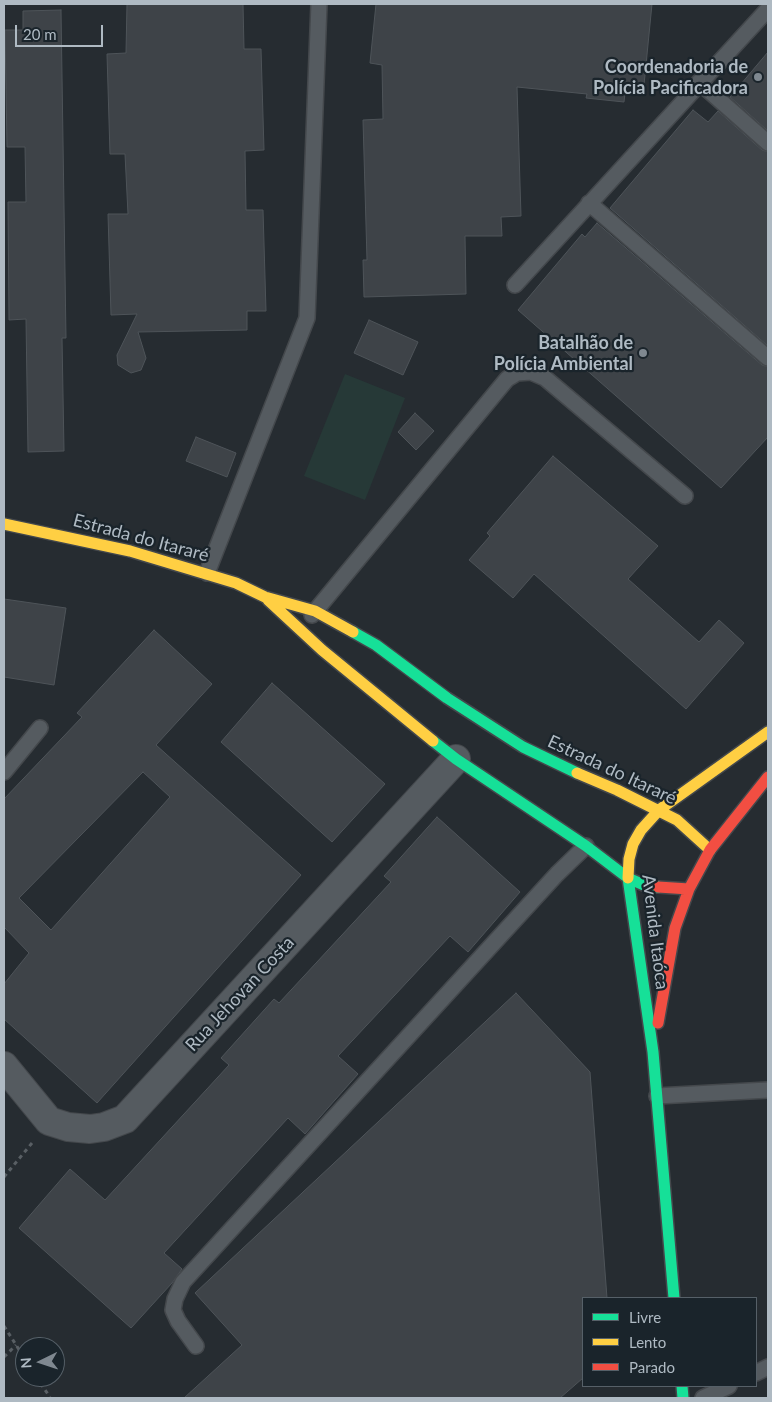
<!DOCTYPE html>
<meta charset="utf-8">
<style>
body{margin:0}
#map{position:relative;width:772px;height:1402px;overflow:hidden;background:#262c31;font-family:Lato,sans-serif}
canvas{display:block}
.frame{position:absolute;inset:0;border:5px solid #afbac3;pointer-events:none}
.legend{position:absolute;left:582px;top:1297px;width:175px;height:90px;box-sizing:border-box;background:#1a242b;border:1px solid #566068;margin:0;padding:6px 9px;list-style:none;font-size:15px;color:#afbac3}
.legend li{display:flex;align-items:center;gap:10px;height:25px}
.legend b{width:25px;border:1px solid #566068}
.north{position:absolute;left:15px;top:1337px;width:50px;height:50px;box-sizing:border-box;background:#1a242b;border:1px solid #566068;border-radius:50%;rotate:266deg;font-size:14px;font-weight:700;line-height:20px;text-align:center;color:#afbac3}
.north::after{content:'';display:block;margin:auto;width:18px;height:22px;background:#7f8890;clip-path:polygon(50% 0,100% 100%,50% 72%,0 100%)}
.scale{position:absolute;left:15px;top:25px;width:88px;height:22px;box-sizing:border-box;border:2px solid #afbac3;border-top:0;padding-left:6px;font-size:15px;line-height:18px;white-space:nowrap;color:#afbac3;-webkit-text-stroke:4px #1a242b;paint-order:stroke}
</style>
<div id="map">
<canvas width="772" height="1402"></canvas>
<div class="frame"></div>
<ul class="legend">
<li><b style="height:6px;background:#16e098"></b>Livre</li>
<li><b style="height:6px;background:#ffcf43"></b>Lento</li>
<li><b style="height:6px;background:#f24e42"></b>Parado</li>
</ul>
<div class="north">N</div>
<div class="scale">20 m</div>
</div>
<script>
const ctx = document.querySelector('canvas').getContext('2d');
ctx.lineJoin = 'round';
function fill(path, color) {
  ctx.fillStyle = color;
  ctx.fill(path, 'evenodd');
}
function toPath(rows) {
  const path = new Path2D();
  for (const r of rows) {
    path.moveTo(r[0], r[1]);
    for (let i = 2; i < r.length; i += 2) path.lineTo(r[i], r[i + 1]);
  }
  return path;
}
function strokePath(path, color, width, dash) {
  ctx.strokeStyle = color;
  ctx.lineWidth = width;
  ctx.lineCap = dash ? 'butt' : 'round';
  ctx.setLineDash(dash || []);
  ctx.stroke(path);
}
function drawText(font, color, halo, rows, align = 'center') {
  ctx.font = font + ' Lato,sans-serif';
  ctx.lineWidth = 4.5;
  ctx.setLineDash([]);
  ctx.textBaseline = 'middle';
  ctx.strokeStyle = halo;
  ctx.fillStyle = color;
  for (const [text, x, y, turn = 0] of rows) {
    ctx.save();
    ctx.translate(x, y);
    ctx.rotate((+turn || 0) * Math.PI / 180);
    ctx.textAlign = isNaN(turn) ? turn : align;
    if (halo) ctx.strokeText(text, 0, 0);
    ctx.fillText(text, 0, 0);
    ctx.restore();
  }
}
fill(toPath([
 [345,374,405,398,365,500,304,476]
]), '#263937');
const building = toPath([
 [127,4,243,4,244,49,261,49,264,150,245,151,246,210,263,210,266,311,247,311,247,330,138,332,146,358,141,370,131,373,118,365,117,355,137,314,111,315,108,214,128,214,125,154,110,154,107,54,126,53,127,4],
 [376,4,652,4,644,85,626,83,624,102,586,98,587,94,517,87,521,216,501,217,502,236,465,236,466,294,364,297,363,260,367,260,363,120,383,119,382,65,370,63,376,4],
 [61,10,66,338,62,338,64,451,28,452,26,319,9,320,8,202,26,202,25,147,7,147,5,30,23,30,23,11,61,10],
 [768,52,768,131,730,97,768,52],
 [693,110,708,122,718,111,762,150,768,152,768,346,610,208,693,110],
 [597,223,762,365,768,367,768,437,721,488,518,310,582,234,585,237,597,223],
 [369,320,418,342,403,375,354,353,369,320],
 [415,413,434,431,416,450,398,432,415,413],
 [196,437,236,453,227,477,186,461,196,437],
 [553,456,658,546,628,579,699,642,719,620,744,643,686,709,534,574,513,598,469,560,490,536,487,533,553,456],
 [4,599,66,608,54,685,4,677,4,599],
 [154,630,212,684,156,745,301,875,97,1103,4,1019,4,984,29,953,4,927,4,799,82,717,77,713,154,630],
 [143,772,170,797,51,930,19,898,143,772],
 [272,683,385,784,332,842,221,742,272,683],
 [437,817,520,892,468,952,450,936,338,1056,358,1074,305,1134,288,1118,164,1253,182,1269,172,1283,131,1328,19,1228,70,1169,105,1200,229,1065,221,1058,274,999,279,1003,391,882,384,876,437,817],
 [516,993,590,1072,607,1298,583,1298,583,1378,560,1398,184,1398,242,1345,195,1293,516,993]
]);
fill(building, '#3e4348');
strokePath(building, '#4e5459', 1);
const lane = toPath([
 [699,82,768,143],
 [589,203,768,358],
 [515,285,768,9],
 [207,573,307,318,319,4],
 [312,615,507,379,517,373,531,372,545,378,685,496],
 [4,772,40,728],
 [657,1096,768,1090],
 [196,1346,178,1321,173,1310,175,1299,183,1282,557,874,586,846],
 [756,1373,768,1367],
 [703,1398,729,1386]
]);
const street = toPath([
 [4,1066,49,1121,68,1127,90,1129,104,1127,125,1119,456,759]
]);
const fast = toPath([
 [353,632,376,645,447,698,523,747,577,773],
 [433,741,456,759,586,846,628,878,646,886,658,887],
 [628,878,653,1052,674,1298],
 [682,1386,683,1398]
]);
const slow = toPath([
 [4,524,130,551,236,583,265,597,315,611,353,632],
 [268,600,322,650,433,741],
 [577,773,617,790,677,820,710,850],
 [628,878,629,859,633,844,641,830,659,810,768,732]
]);
const jam = toPath([
 [658,887,689,889,710,850,768,777],
 [658,1023,675,928,689,889]
]);
strokePath(lane, '#44484c', 18);
strokePath(street, '#44484c', 30);
strokePath(fast, '#44484c', 14);
strokePath(slow, '#44484c', 14);
strokePath(jam, '#44484c', 14);
strokePath(toPath([
 [4,1177,32,1143],
 [4,1326,25,1359],
 [4,1357,16,1345],
 [36,1377,50,1397]
]), '#595f64', 3, [4, 4]);
strokePath(lane, '#555b60', 15);
strokePath(street, '#555b60', 28);
strokePath(fast, '#16e098', 11);
strokePath(slow, '#ffcf43', 11);
strokePath(jam, '#f24e42', 11);
for (const [x, y, r, color] of [
 [758,77,5,"#7f8890"],
 [643,353,5,"#7f8890"]
]) {
  const dot = new Path2D();
  dot.arc(x, y, r, 0, 2 * Math.PI);
  ctx.fillStyle = color;
  ctx.fill(dot);
  strokePath(dot, '#1a242b', 2);
}
drawText('bold 18px', '#afbac3', '#1a242b', [
 ["Coordenadoria de",748,67],
 ["Polícia Pacificadora",748,88],
 ["Batalhão de",633,343],
 ["Polícia Ambiental",633,364]
], 'right');
drawText('18px', '#afbac3', '#1a242b', [
 ["Estrada do Itararé",141,538,15],
 ["Estrada do Itararé",612,770,25],
 ["Avenida Itaóca",655,932,83],
 ["Rua Jehovan Costa",240,994,-47]
]);
</script>
